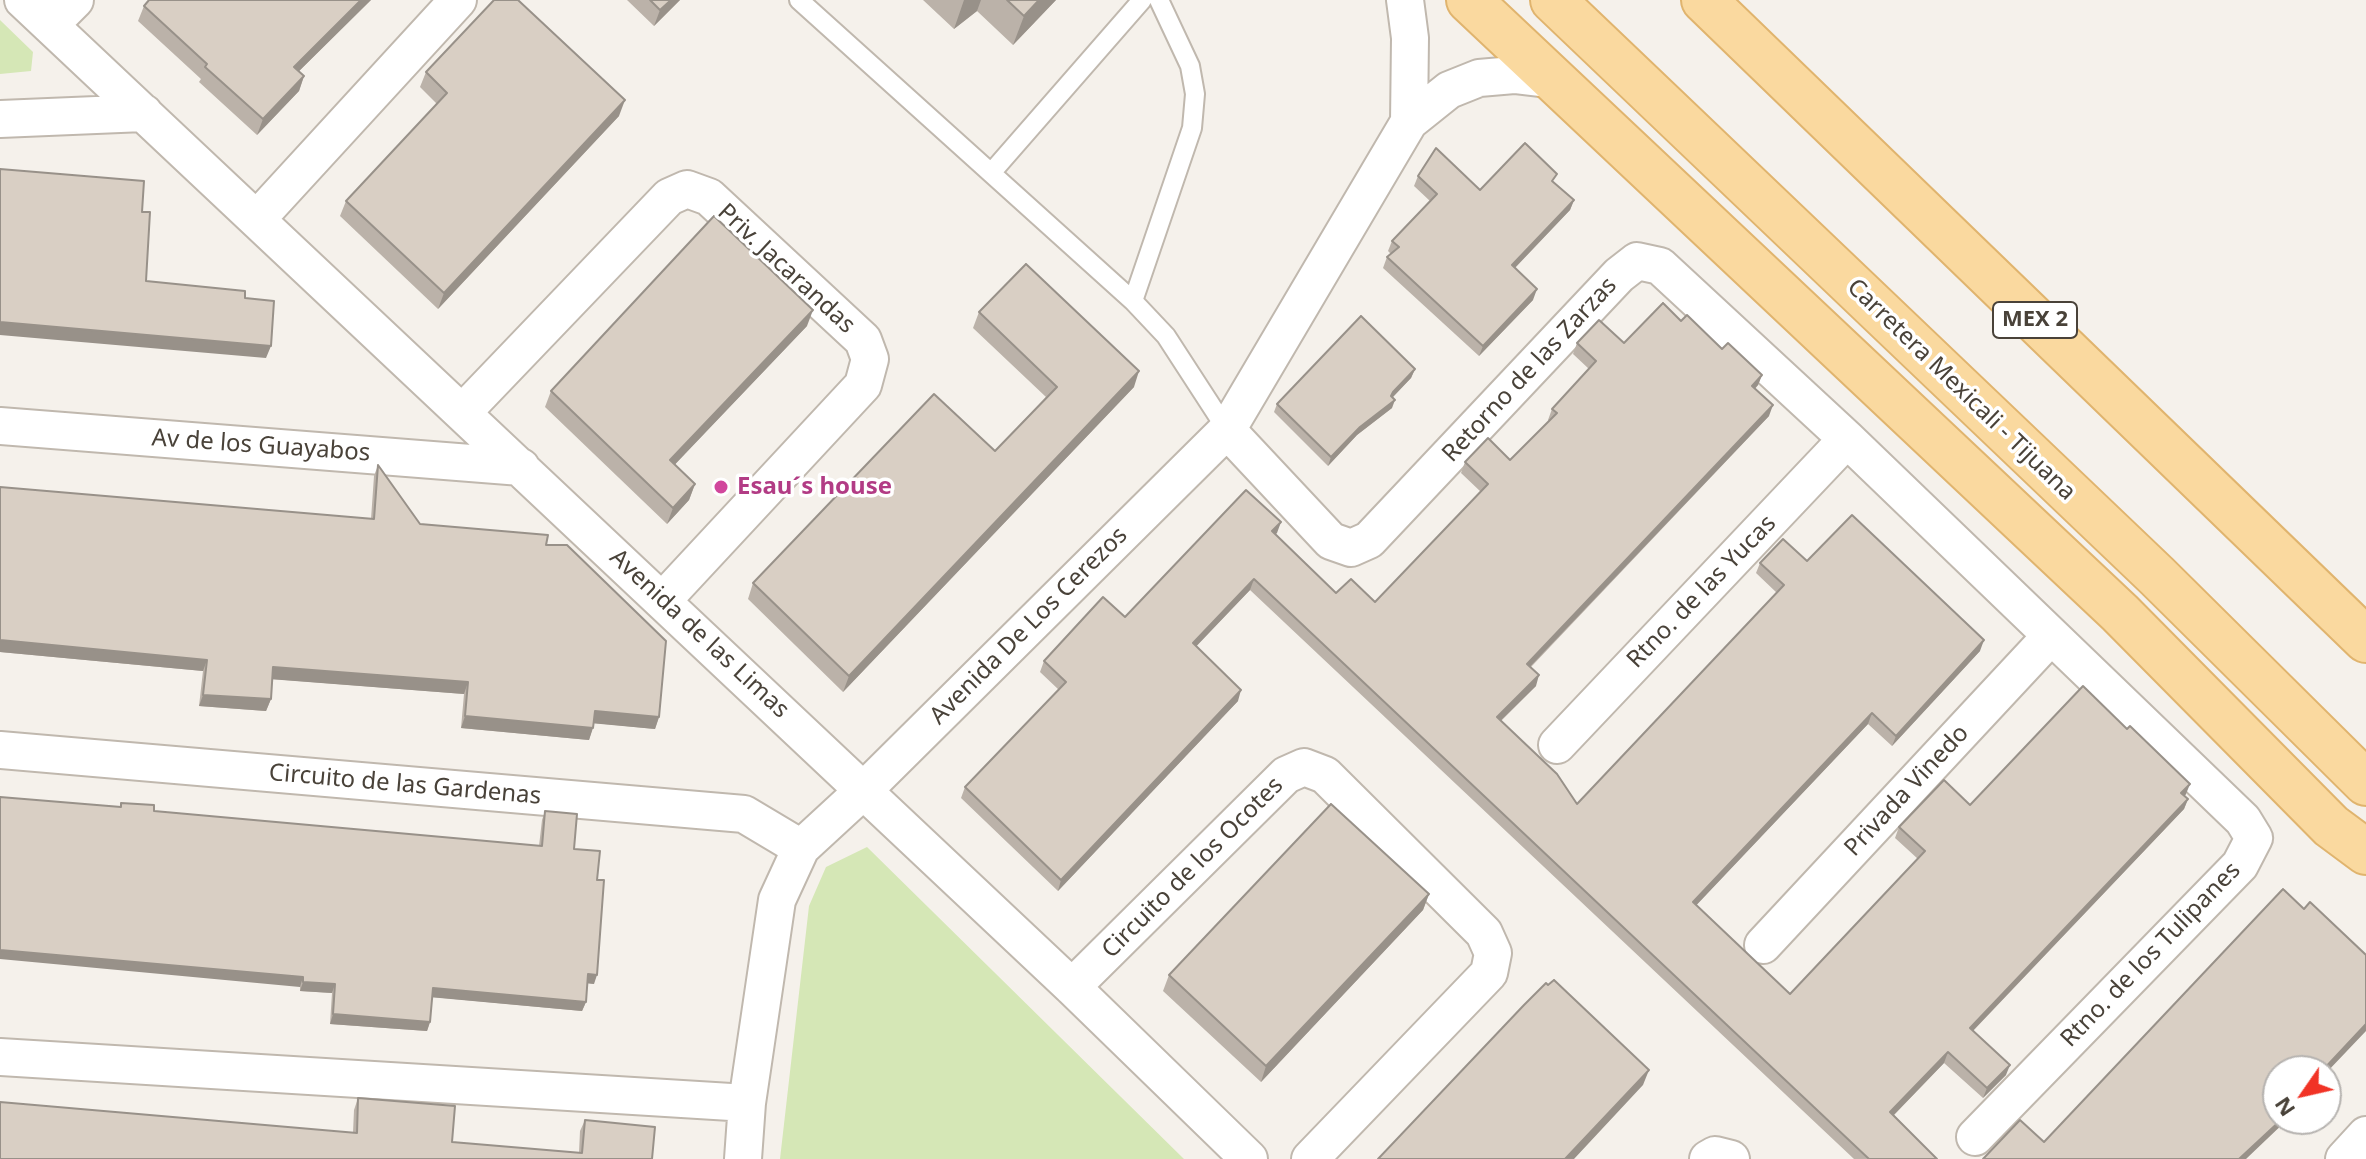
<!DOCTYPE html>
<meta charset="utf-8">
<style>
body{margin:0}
#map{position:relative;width:2366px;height:1159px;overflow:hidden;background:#f5f1eb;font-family:"Noto Sans",sans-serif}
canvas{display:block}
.north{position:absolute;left:2262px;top:1055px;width:80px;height:80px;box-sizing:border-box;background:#fff;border:2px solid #b6b3b0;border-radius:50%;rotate:236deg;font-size:22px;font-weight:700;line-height:32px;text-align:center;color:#494239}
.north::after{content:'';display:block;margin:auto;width:28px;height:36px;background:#f13326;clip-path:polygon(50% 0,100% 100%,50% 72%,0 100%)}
</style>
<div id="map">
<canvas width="2366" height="1159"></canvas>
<div class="north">N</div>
</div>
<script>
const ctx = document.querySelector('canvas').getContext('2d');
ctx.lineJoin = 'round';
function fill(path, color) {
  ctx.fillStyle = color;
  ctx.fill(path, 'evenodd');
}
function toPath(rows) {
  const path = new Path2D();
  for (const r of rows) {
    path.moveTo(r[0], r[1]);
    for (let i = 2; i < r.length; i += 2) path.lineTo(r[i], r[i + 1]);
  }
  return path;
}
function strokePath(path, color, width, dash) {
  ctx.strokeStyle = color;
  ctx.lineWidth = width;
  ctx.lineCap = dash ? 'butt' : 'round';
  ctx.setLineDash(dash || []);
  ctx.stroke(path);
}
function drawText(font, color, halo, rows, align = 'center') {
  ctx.font = font + ' "Noto Sans",sans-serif';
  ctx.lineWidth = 7;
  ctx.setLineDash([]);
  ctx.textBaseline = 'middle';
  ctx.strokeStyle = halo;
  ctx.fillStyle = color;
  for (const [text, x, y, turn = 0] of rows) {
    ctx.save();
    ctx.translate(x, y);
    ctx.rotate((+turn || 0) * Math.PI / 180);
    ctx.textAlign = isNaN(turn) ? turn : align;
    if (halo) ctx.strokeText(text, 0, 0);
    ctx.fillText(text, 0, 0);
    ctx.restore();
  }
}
fill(toPath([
 [0,20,33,52,31,71,0,74],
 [867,847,1184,1159,780,1159,809,906,826,867]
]), '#d5e7b6');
const service = toPath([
 [799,0,1133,301,1166,336,1227,430],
 [991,173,1142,0],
 [1133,301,1192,128,1195,94,1190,66,1159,0]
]);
const minor = toPath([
 [23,0,1072,987,1249,1159],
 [1405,0,1410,38,1409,122],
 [50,25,75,0],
 [0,119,144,113],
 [257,219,458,0],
 [463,412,669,197,687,189,709,197,863,340,870,359,863,385,663,600],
 [0,426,521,467],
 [1227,430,1331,541,1351,548,1369,540,1619,275,1637,261,1660,266,1847,439,2243,820,2254,838,2240,865,1975,1137],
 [1557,745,1847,439],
 [0,750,744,814,801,848],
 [1763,945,2051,636],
 [1072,987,1286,775,1304,767,1325,775,1484,933,1493,953,1489,973,1310,1159],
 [0,1057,747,1103],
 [743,1159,747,1103,777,900,801,848,864,790,1227,430,1409,122,1449,90,1479,78,1514,75,1556,80],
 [1708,1159,1715,1155,1731,1159],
 [2344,1159,2366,1135]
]);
const primary = toPath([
 [1469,0,2120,613,2331,826,2366,852],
 [1553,0,2157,576,2366,783],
 [1704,0,2366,640]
]);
strokePath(service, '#c0b8ae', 22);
strokePath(minor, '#c0b8ae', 40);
strokePath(primary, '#e0b46e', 48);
strokePath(service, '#fff', 18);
strokePath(minor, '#fff', 36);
strokePath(primary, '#fad99f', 44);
fill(toPath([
 [371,0,299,71,304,76,299,91,257,135,199,82,201,79,138,21,144,6],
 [627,0,680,0,654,26],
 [923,0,1056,0,1013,45,977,11,954,29],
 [426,72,619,116,438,309,340,216,346,201,437,104,420,87],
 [1418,176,1480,190,1554,183,1574,200,1570,210,1515,268,1533,300,1479,356,1383,268,1387,257,1391,254,1388,251,1392,241,1430,201,1414,186],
 [979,312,1134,387,843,692,748,599,753,583,995,451,1046,397,973,328],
 [1681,321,1722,349,1762,375,1758,385,1755,389,1769,416,1531,667,1536,686,1501,721,1577,804,1777,593,1756,573,1760,563,1807,561,1980,651,1892,746,1868,724,1696,905,1790,994,1918,859,1895,838,1899,827,1970,805,2186,794,2185,796,2188,799,2184,809,1973,1031,2006,1075,1983,1098,1944,1063,1894,1115,1937,1159,1854,1159,1250,590,1196,646,1238,701,1058,891,961,798,965,787,1059,690,1040,672,1044,661,1125,617,1281,522,1275,534,1336,593,1375,602,1481,492,1461,473,1465,462,1510,460,1549,421,1548,420,1552,409,1589,369,1573,354,1577,343,1624,343],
 [807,326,674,465,695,484,689,500,667,524,545,407,551,391],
 [1415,369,1411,378,1393,397,1392,408,1357,435,1328,466,1274,412,1277,404],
 [378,465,420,524,546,545,659,717,655,729,594,723,589,740,461,728,464,694,272,679,271,699,266,711,199,706,203,671,0,652,0,487,371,519,374,476],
 [121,803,154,811,539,846,542,820,545,811,597,880,594,984,587,983,586,1002,582,1011,432,997,430,1022,427,1031,330,1024,332,993,300,991,300,987,120,807],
 [1429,894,1423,910,1261,1082,1163,991,1169,975],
 [358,1098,455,1106,452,1142,579,1153,580,1131,585,1120,655,1127,652,1159,0,1159,0,1102,353,1133,354,1110]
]), '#bbb2a9');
fill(toPath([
 [361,0,371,0,288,82,294,67],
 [671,0,680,0,654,26,660,10],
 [964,0,981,0,977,11,954,29],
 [1039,0,1056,0,1013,45,1024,16],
 [304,76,299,91,257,135,263,119],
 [625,100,619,116,438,309,444,293],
 [1574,200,1570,210,1508,275,1512,265],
 [1537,289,1533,300,1479,356,1483,346],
 [813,310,807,326,664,476,670,460],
 [0,322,271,346,266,358,0,335],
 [1415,369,1411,378,1390,400,1393,392],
 [1139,371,1134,387,843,692,849,676],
 [1762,375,1758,385,1748,396,1752,386],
 [1395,400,1392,408,1357,435,1328,466,1331,457,1360,427],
 [1773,405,1769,416,1523,674,1527,664],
 [695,484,689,500,667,524,673,508],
 [1281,522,1277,533,1268,542,1272,531],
 [1254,579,1250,590,1189,654,1193,643],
 [0,640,207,660,203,671,0,652],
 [1984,640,1980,651,1892,746,1896,736],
 [273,667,468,682,464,694,269,679],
 [1539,675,1536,686,1493,728,1497,717],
 [1241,690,1238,701,1058,891,1061,880],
 [203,695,271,699,266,711,199,706],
 [595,711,659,717,655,729,590,723],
 [1872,713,1868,724,1689,913,1693,902],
 [465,716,593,728,589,740,461,728],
 [2190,784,2186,794,2177,804,2181,793],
 [2188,799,2184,809,1966,1038,1970,1028],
 [1429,894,1423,910,1261,1082,1266,1066],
 [0,950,303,977,300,987,0,959],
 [588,974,597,975,594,984,585,983],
 [303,982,335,984,332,993,300,991],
 [433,988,586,1002,582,1011,429,997],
 [333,1014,430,1022,427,1031,330,1024],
 [2366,1024,2366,1031,2326,1073,2326,1071,2322,1071],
 [1948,1052,1944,1063,1886,1123,1890,1112],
 [2010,1065,2006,1075,1983,1098,1987,1088],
 [1649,1070,1643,1085,1574,1159,1565,1159],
 [2282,1119,2288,1119,2246,1159,2239,1159]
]), '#989189');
const building = toPath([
 [149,0,361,0,294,67,304,76,263,119,205,67,207,64,144,6,149,0],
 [494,0,518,0,625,100,444,293,346,201,447,93,426,72,494,0],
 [650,0,671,0,660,10,650,0],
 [1007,0,1039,0,1024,16,1007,0],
 [1525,143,1557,174,1552,181,1574,200,1512,265,1537,289,1483,346,1387,257,1399,247,1392,241,1437,194,1418,176,1436,148,1480,190,1525,143],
 [0,169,144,181,142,212,150,212,146,281,245,291,245,298,274,301,271,346,0,322,0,169],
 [714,216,813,310,670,460,695,484,673,508,551,391,714,216],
 [1026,264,1139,371,849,676,753,583,934,394,995,451,1057,387,979,312,1026,264],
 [1663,303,1681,321,1687,315,1722,349,1728,343,1762,375,1752,386,1773,405,1527,664,1539,675,1497,717,1557,774,1577,804,1784,585,1760,563,1783,539,1807,561,1852,515,1984,640,1896,736,1872,713,1693,902,1790,994,1925,851,1899,827,1944,780,1970,805,2083,686,2127,729,2130,726,2190,784,2181,793,2188,799,1970,1028,2010,1065,1987,1088,1948,1052,1890,1112,1937,1159,1869,1159,1254,579,1193,643,1241,690,1061,880,965,787,1066,682,1044,661,1103,597,1125,617,1246,490,1281,522,1272,531,1336,593,1351,579,1375,602,1488,484,1465,462,1488,438,1510,460,1557,413,1552,409,1596,361,1577,343,1599,320,1624,343,1663,303],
 [1361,316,1415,369,1393,392,1391,396,1395,400,1360,427,1331,457,1277,404,1361,316],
 [378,465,420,524,548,535,546,545,567,545,666,641,659,717,595,711,593,728,465,716,468,682,273,667,271,699,203,695,207,660,0,640,0,487,374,519,378,465],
 [0,797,121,807,121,803,154,805,154,811,542,846,545,811,577,814,574,849,600,851,597,880,604,880,597,975,588,974,586,1002,433,988,430,1022,333,1014,335,984,303,982,303,977,0,950,0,797],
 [1331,804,1429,894,1266,1066,1169,975,1331,804],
 [2283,889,2304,909,2310,902,2366,955,2366,1024,2322,1071,2278,1071,2278,1119,2282,1119,2239,1159,1983,1159,2020,1120,2044,1142,2283,889],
 [1554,980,1649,1070,1565,1159,1378,1159,1524,1005,1546,983,1548,985,1554,980],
 [358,1098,455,1106,452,1142,582,1153,585,1120,655,1127,652,1159,0,1159,0,1102,357,1133,358,1098]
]);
fill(building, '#d9cfc4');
strokePath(building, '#989189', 2);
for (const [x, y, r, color] of [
 [721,487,8,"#d1479c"]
]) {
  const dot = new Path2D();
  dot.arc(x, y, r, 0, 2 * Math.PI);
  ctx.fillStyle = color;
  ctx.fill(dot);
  strokePath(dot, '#fff', 3);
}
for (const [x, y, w] of [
 [2035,320,84]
]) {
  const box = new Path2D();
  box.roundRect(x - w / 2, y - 18, w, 36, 6);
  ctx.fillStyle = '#fff';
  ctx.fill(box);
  strokePath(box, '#494239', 2);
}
drawText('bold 22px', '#494239', null, [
 ["MEX 2",2035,320]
]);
drawText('24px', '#494239', '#fff', [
 ["Priv. Jacarandas",786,269,43],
 ["Retorno de las Zarzas",1530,370,-47],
 ["Carretera Mexicali - Tijuana",1961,390,44],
 ["Av de los Guayabos",261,446,4],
 ["Rtno. de las Yucas",1702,592,-46],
 ["Avenida De Los Cerezos",1029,626,-45],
 ["Avenida de las Limas",699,634,43],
 ["Circuito de las Gardenas",405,785,5],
 ["Privada Vinedo",1907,791,-47],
 ["Circuito de los Ocotes",1193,868,-45],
 ["Rtno. de los Tulipanes",2151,955,-46]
]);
drawText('bold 24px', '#b23c85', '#fff', [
 ["Esau´s house",737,487]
], 'left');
</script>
